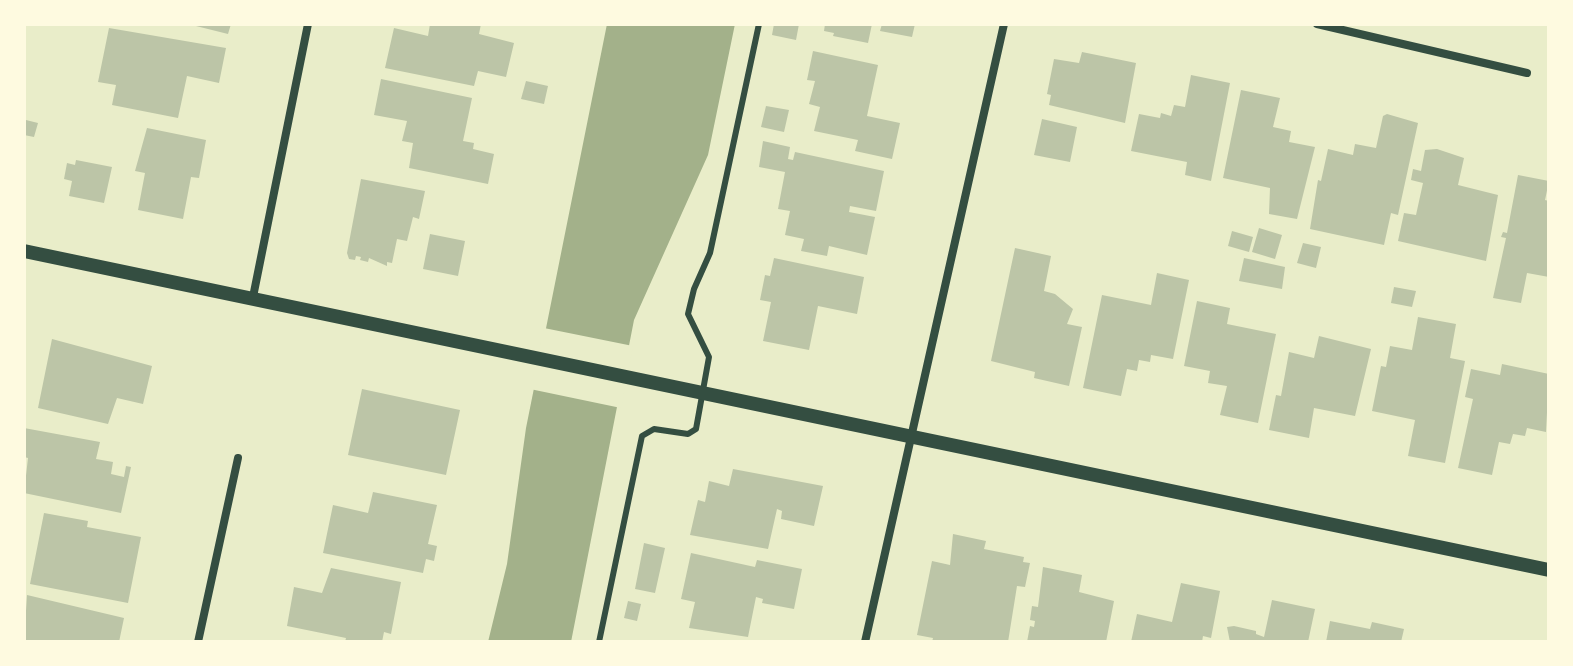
<!DOCTYPE html>
<style>
body{margin:0}
#map{position:relative;width:1573px;height:666px;overflow:hidden;background:#e9edc9;font-family:Montserrat,sans-serif}
canvas{display:block}
.frame{position:absolute;inset:0;border:26px solid #fefae0;pointer-events:none}
</style>
<div id="map">
<canvas width="1573" height="666"></canvas>
<div class="frame"></div>
</div>
<script>
const ctx = document.querySelector('canvas').getContext('2d');
ctx.lineJoin = 'round';
function fill(path, color) {
  ctx.fillStyle = color;
  ctx.fill(path, 'evenodd');
}
function toPath(rows) {
  const path = new Path2D();
  for (const r of rows) {
    path.moveTo(r[0], r[1]);
    for (let i = 2; i < r.length; i += 2) path.lineTo(r[i], r[i + 1]);
  }
  return path;
}
function strokePath(path, color, width, dash) {
  ctx.strokeStyle = color;
  ctx.lineWidth = width;
  ctx.lineCap = dash ? 'butt' : 'round';
  ctx.setLineDash(dash || []);
  ctx.stroke(path);
}
fill(toPath([
 [607,24,735,24,708,155,634,320,571,642,488,642,507,564,526,428]
]), '#a3b18a');
fill(toPath([
 [544,328,633,346,621,408,530,389]
]), '#e9edc9');
fill(toPath([
 [188,24,231,24,228,34],
 [430,24,481,24,479,34,514,43,506,77,478,71,474,86,385,68,394,28,428,36],
 [774,24,799,24,796,40,772,35],
 [825,24,872,24,868,43,833,36,834,33,824,31],
 [882,24,915,24,912,37,880,31],
 [109,28,226,48,219,83,187,76,178,118,112,105,116,85,98,82],
 [813,51,878,65,867,116,900,123,892,159,855,151,858,140,814,131,820,107,809,104,815,81,807,80],
 [1082,52,1136,63,1125,123,1049,105,1051,95,1047,94,1054,59,1079,63],
 [1191,75,1230,83,1211,181,1185,175,1187,162,1131,151,1139,114,1160,118,1161,113,1171,116,1174,105,1185,107],
 [381,79,472,98,463,141,474,143,473,149,494,154,488,184,409,168,413,143,402,141,407,121,374,115],
 [526,81,548,86,544,104,521,99],
 [1241,90,1280,98,1273,127,1291,131,1289,142,1315,147,1297,219,1269,214,1270,188,1223,178],
 [766,106,789,110,784,132,761,127],
 [1387,114,1418,123,1398,215,1391,213,1384,245,1310,229,1318,180,1321,181,1328,149,1353,155,1355,144,1376,148,1383,116],
 [1042,119,1077,127,1070,162,1034,155],
 [26,120,38,123,34,137,24,135],
 [147,128,206,140,199,178,191,177,183,219,138,210,145,173,135,171],
 [763,141,790,147,788,159,793,160,795,152,884,171,876,211,850,206,849,212,875,217,867,255,829,246,827,256,801,251,804,239,785,235,790,211,778,209,785,172,759,167],
 [1437,149,1464,158,1458,185,1498,195,1486,261,1398,241,1404,213,1416,215,1423,183,1411,180,1413,169,1421,171,1425,150],
 [76,160,112,167,104,203,69,196,72,181,64,179,67,163,75,165],
 [1518,175,1549,181,1545,200,1549,201,1549,277,1527,273,1521,303,1493,298,1506,238,1501,237,1503,232,1507,233],
 [361,179,425,191,419,219,413,217,407,241,397,239,392,263,387,262,387,266,369,258,368,262,360,260,361,257,356,256,355,260,349,259,347,253],
 [1259,228,1282,235,1275,259,1252,252],
 [1232,231,1253,237,1249,252,1228,246],
 [430,234,465,241,458,276,423,269],
 [1303,243,1321,247,1316,268,1297,263],
 [1015,248,1051,256,1044,291,1055,294,1073,309,1067,324,1082,327,1069,386,1034,378,1035,372,991,361],
 [774,258,864,277,857,314,818,306,809,350,763,341,771,302,760,300,765,275,770,276],
 [1244,258,1285,267,1282,289,1239,281],
 [1157,273,1189,280,1173,359,1151,355,1150,362,1139,360,1137,371,1127,369,1121,396,1083,388,1102,295,1151,305],
 [1394,287,1416,291,1412,307,1391,303],
 [1197,301,1230,308,1227,324,1276,334,1258,423,1220,415,1227,386,1208,383,1210,371,1184,366],
 [1418,317,1456,324,1450,358,1465,361,1445,463,1408,456,1415,420,1372,411,1381,366,1386,367,1390,346,1412,350],
 [1319,336,1371,349,1355,416,1314,408,1309,438,1269,430,1276,395,1281,396,1289,352,1314,358],
 [52,339,152,366,143,404,117,398,108,424,38,408],
 [1502,364,1549,374,1546,432,1527,428,1525,436,1513,434,1510,444,1499,442,1492,475,1458,468,1473,399,1465,397,1471,369,1500,375],
 [362,389,460,410,446,475,348,455],
 [24,428,100,442,96,459,113,462,111,474,124,477,126,466,131,467,121,513,24,493,28,458,24,457],
 [733,469,823,486,814,526,781,519,782,511,777,509,768,549,690,535,698,500,705,502,709,481,729,486],
 [373,492,437,505,428,544,437,546,434,561,426,559,423,573,323,553,333,505,368,513],
 [44,513,88,521,87,527,141,537,128,603,30,584],
 [953,534,986,541,984,549,1024,557,1023,562,1030,563,1025,587,1017,586,1008,642,932,642,933,638,917,635,932,561,950,565],
 [644,543,665,548,655,593,635,589],
 [691,553,755,567,757,560,802,569,794,609,762,603,763,599,756,597,748,637,689,628,695,602,681,599],
 [1043,567,1082,575,1079,592,1114,601,1106,642,1027,642,1030,626,1034,627,1035,621,1030,620,1032,606,1038,607],
 [331,568,401,582,391,634,384,632,382,642,345,642,346,638,287,626,294,587,322,593],
 [1181,583,1220,591,1211,638,1203,636,1202,642,1131,642,1137,614,1172,622],
 [27,595,124,618,119,642,24,642],
 [1272,600,1315,609,1308,642,1230,642,1227,627,1234,626,1256,631,1256,634,1264,637],
 [628,601,641,604,637,621,624,618],
 [1330,621,1370,629,1372,622,1404,629,1401,642,1326,642]
]), '#bcc5a7');
strokePath(toPath([
 [599,642,642,436,654,429,688,434,696,429,709,357,688,314,694,289,710,253,759,24]
]), '#344e41', 6);
strokePath(toPath([
 [1317,24,1527,73],
 [253,297,308,24],
 [198,642,238,458],
 [865,642,1004,24]
]), '#344e41', 8);
strokePath(toPath([
 [24,251,1549,570]
]), '#344e41', 14);
</script>
